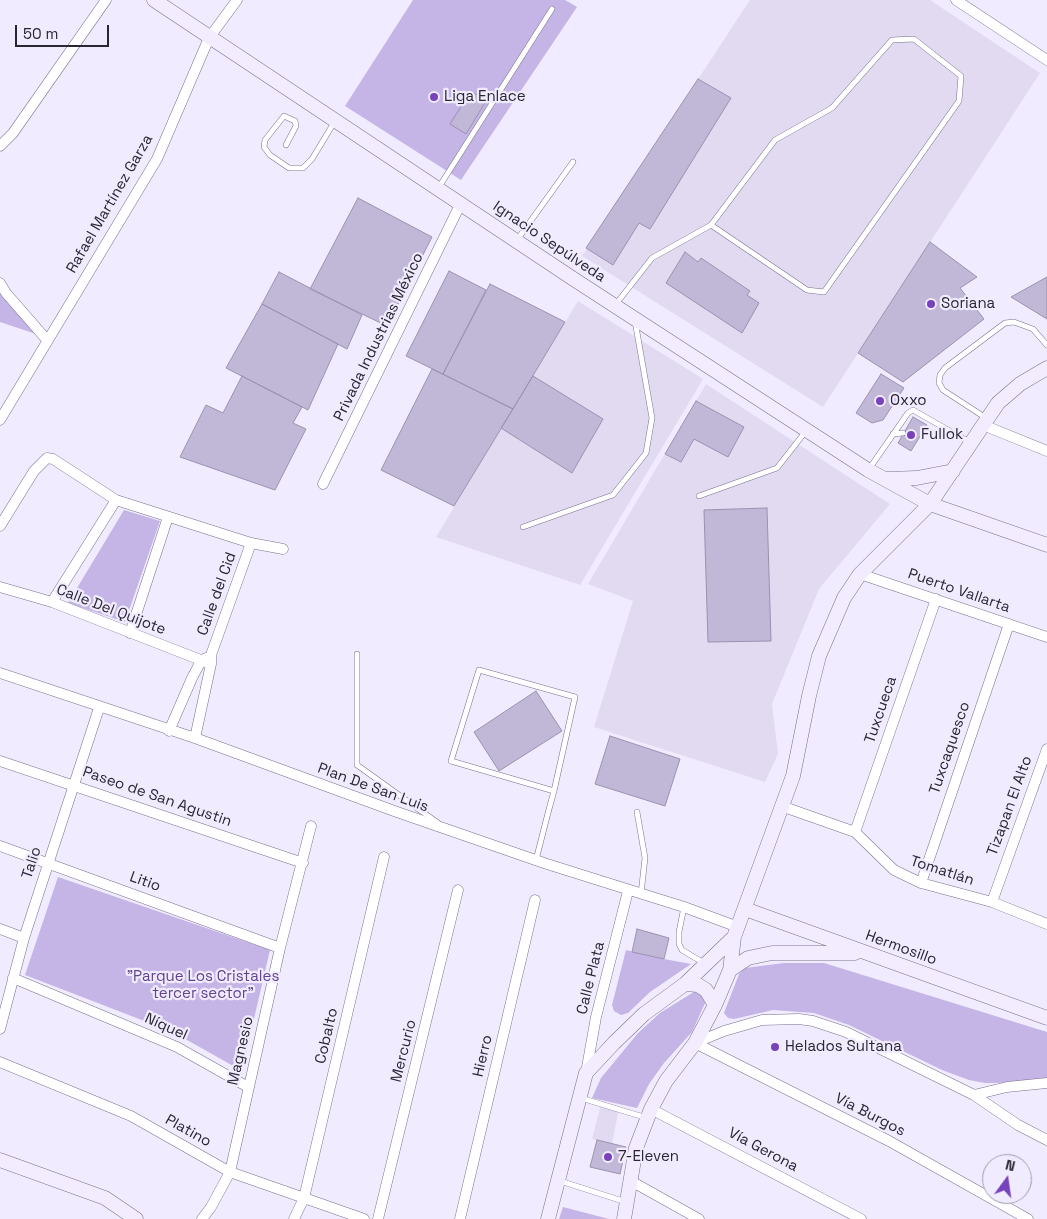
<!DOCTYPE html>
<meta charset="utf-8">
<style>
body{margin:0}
#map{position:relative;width:1047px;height:1219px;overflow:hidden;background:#f1ebff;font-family:"Space Grotesk",sans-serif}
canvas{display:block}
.north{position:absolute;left:982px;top:1154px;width:50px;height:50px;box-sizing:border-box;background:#f1ebff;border:1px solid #a19cad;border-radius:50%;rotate:14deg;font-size:14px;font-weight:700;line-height:20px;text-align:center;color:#292531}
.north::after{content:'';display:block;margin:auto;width:18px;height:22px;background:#7743ba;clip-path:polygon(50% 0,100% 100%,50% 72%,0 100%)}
.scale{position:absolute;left:15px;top:25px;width:94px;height:22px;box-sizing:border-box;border:2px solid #292531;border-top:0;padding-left:6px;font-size:15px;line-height:18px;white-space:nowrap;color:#292531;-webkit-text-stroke:4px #f1ebff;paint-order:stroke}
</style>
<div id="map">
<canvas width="1047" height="1219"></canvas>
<div class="north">N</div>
<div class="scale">50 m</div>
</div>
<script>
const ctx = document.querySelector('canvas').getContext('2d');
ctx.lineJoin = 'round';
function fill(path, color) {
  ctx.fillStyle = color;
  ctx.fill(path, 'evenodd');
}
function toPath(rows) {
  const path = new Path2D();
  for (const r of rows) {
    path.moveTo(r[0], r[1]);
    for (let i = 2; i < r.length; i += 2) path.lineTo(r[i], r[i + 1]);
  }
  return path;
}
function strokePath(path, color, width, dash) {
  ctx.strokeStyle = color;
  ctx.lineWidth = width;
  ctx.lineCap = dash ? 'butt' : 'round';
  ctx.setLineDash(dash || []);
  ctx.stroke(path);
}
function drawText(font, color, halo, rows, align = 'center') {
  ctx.font = font + ' "Space Grotesk",sans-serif';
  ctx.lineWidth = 4.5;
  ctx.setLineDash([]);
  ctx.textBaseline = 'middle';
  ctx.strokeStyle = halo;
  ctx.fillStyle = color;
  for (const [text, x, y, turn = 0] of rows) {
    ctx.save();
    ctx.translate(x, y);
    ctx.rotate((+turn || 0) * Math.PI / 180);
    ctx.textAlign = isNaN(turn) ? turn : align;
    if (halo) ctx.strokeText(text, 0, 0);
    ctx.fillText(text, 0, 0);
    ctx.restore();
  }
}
fill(toPath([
 [750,0,930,0,1040,73,823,407,582,256],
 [578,301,703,379,580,585,436,537],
 [706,384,890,504,819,589,772,704,778,754,765,782,594,727,633,601,588,584],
 [601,1104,619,1108,612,1144,592,1139]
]), '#e1daf1');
fill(toPath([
 [413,0,565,0,577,7,461,180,345,106],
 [0,293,39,335,0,322],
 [124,510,160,521,125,622,68,603],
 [58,877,270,950,243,1066,235,1067,173,1032,25,975],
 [626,950,664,959,691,964,650,992,628,1013,621,1015,614,1011,612,1005],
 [784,963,824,963,1047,1032,1047,1082,985,1083,969,1080,942,1070,849,1025,814,1013,773,1010,734,1019,728,1018,724,1013,739,974,745,968],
 [697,990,706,1001,692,1032,664,1063,649,1084,637,1108,592,1098,601,1078,638,1033,660,1013],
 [563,1207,609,1219,559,1219]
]), '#c5b4e6');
const building = toPath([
 [698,79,731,98,650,229,639,223,613,265,586,248,698,79],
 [471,91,486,101,466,134,450,124,471,91],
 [358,198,432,237,387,326,310,289,358,198],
 [930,242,977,277,960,288,984,319,903,382,858,353,930,242],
 [685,252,698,262,701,258,750,291,747,295,759,303,742,333,666,283,685,252],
 [449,271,486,290,443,374,406,356,449,271],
 [279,272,362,315,347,349,262,304,279,272],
 [1047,277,1047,319,1011,297,1047,277],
 [490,284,565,322,513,409,443,374,490,284],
 [262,304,338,344,308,410,226,368,262,304],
 [432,369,513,409,454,506,381,470,432,369],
 [881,374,904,388,883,420,872,423,856,413,881,374],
 [242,376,302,407,293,423,306,429,275,490,180,457,206,405,223,413,242,376],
 [533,376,603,419,572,473,501,428,533,376],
 [696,401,744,427,728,457,694,439,681,462,665,454,696,401],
 [913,417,927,425,911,451,898,443,913,417],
 [767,508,771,641,708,642,704,510,767,508],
 [536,691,562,731,499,771,474,732,536,691],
 [610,736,680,759,665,806,595,784,610,736],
 [637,929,669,938,664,959,632,952,637,929],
 [597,1140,626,1147,620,1174,590,1167,597,1140]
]);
fill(building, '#c1b7d6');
strokePath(building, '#9b92b0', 1);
const lane = toPath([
 [286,145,296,126,295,121,284,116,265,140,264,147,270,155,289,168,303,168,312,159,335,121],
 [439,187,552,9],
 [517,240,573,162],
 [616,304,652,258,711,225,775,140,832,108,892,40,914,39,961,76,959,101,824,292,807,290,711,225],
 [986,418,943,390,939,383,940,375,945,368,1005,323,1014,322,1033,329,1047,345],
 [893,434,903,433],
 [869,469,908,413,913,410,971,443],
 [699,496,777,468,806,431],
 [523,527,613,495,646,453,652,418,635,321],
 [357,654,357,765,438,823],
 [637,812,645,858,641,894],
 [536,860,548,813,554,791,575,697,479,670,451,761,554,791],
 [684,907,679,932,679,944,682,950,704,963],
 [581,1098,647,1118],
 [560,1181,626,1202]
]);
const street = toPath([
 [956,0,1047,60],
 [0,146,13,133,106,0],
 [0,283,6,293,47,340],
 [0,420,157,159,209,38,237,0],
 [983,425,1047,451],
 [323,484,461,203],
 [0,526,34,471,47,458,53,459,116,500,251,543,283,549],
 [860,574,1047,637],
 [0,587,52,602,211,664],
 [52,602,116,500],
 [130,633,168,517],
 [0,673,195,738,397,812,547,864,684,907,738,927],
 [169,731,192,678,201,661,206,658],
 [195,738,211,664,211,655,251,543],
 [0,761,303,863],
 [784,807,855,832,894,870,921,883,992,902,1047,924],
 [855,832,936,599],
 [0,846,280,948],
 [921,883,1009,624],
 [992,902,1047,749],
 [0,929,24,938],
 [13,978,177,1047,248,1087],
 [0,1029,24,938,99,708],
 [695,1043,724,1031,762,1020,799,1019,813,1021,846,1032,974,1095,1018,1125,1047,1140],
 [695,1043,889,1141,1028,1219],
 [0,1062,131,1116,230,1172,364,1219],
 [586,1073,596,1017,628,891],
 [974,1095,1007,1087,1047,1083],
 [651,1109,861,1219],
 [631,1181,699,1219],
 [202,1219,211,1207,230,1172,280,948,311,826],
 [294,1219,304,1198,384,857],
 [378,1219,458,890],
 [460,1219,535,900]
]);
const secondary = toPath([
 [154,0,572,278,868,470,930,504,1047,545],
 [887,479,917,478,953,471],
 [745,909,1047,1018],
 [730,970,748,958,772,953,855,953],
 [685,984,698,985,706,990,715,1005],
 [0,1160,105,1198,136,1219],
 [548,1219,586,1073,614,1043,644,1014,685,984,734,937],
 [624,1219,636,1148,651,1109,666,1081,695,1043,715,1005,730,970,734,937,793,776,809,696,819,656,844,598,860,574,930,504,998,403,1020,384,1047,368]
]);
strokePath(lane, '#79708d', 6);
strokePath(street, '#79708d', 11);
strokePath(secondary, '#79708d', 15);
strokePath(lane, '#fff', 5);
strokePath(street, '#fff', 10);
strokePath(secondary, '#f2ecfe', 14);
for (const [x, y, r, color] of [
 [434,97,5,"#7743ba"],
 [931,304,5,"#7743ba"],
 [880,401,5,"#7743ba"],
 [911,435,5,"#7743ba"],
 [775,1047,5,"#7743ba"],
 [608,1157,5,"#7743ba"]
]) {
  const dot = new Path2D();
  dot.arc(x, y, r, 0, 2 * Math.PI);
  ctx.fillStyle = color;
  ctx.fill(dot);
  strokePath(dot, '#f1ebff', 2);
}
drawText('15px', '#292531', '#f1ebff', [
 ["Liga Enlace",444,97],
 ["Soriana",941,304],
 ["Oxxo",890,401],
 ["Fullok",921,435],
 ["Helados Sultana",785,1047],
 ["7-Eleven",618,1157]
], 'left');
drawText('15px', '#292531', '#f1ebff', [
 ["Rafael Martínez Garza",110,204,-60],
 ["Ignacio Sepúlveda",549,242,34],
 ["Privada Industrias México",379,337,-64],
 ["Puerto Vallarta",959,591,19],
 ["Calle del Cid",217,594,-70],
 ["Calle Del Quijote",111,610,21],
 ["Tuxcueca",881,710,-71],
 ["Tuxcaquesco",950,748,-71],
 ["Plan De San Luis",373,788,20],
 ["Paseo de San Agustin",157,797,19],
 ["Tizapan El Alto",1010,806,-70],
 ["Talio",32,863,-72],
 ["Tomatlán",942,871,18],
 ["Litio",145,882,20],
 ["Hermosillo",901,948,20],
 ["Calle Plata",591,978,-76],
 ["Níquel",166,1027,24],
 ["Cobalto",327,1036,-77],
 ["Magnesio",241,1051,-77],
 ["Mercurio",404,1051,-76],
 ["Hierro",483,1056,-77],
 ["Vía Burgos",870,1115,27],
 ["Platino",188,1131,29],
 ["Vía Gerona",763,1150,28]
]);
drawText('15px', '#60428d', '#f1ebff', [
 ["\"Parque Los Cristales",203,977],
 ["tercer sector\"",203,994]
]);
</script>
